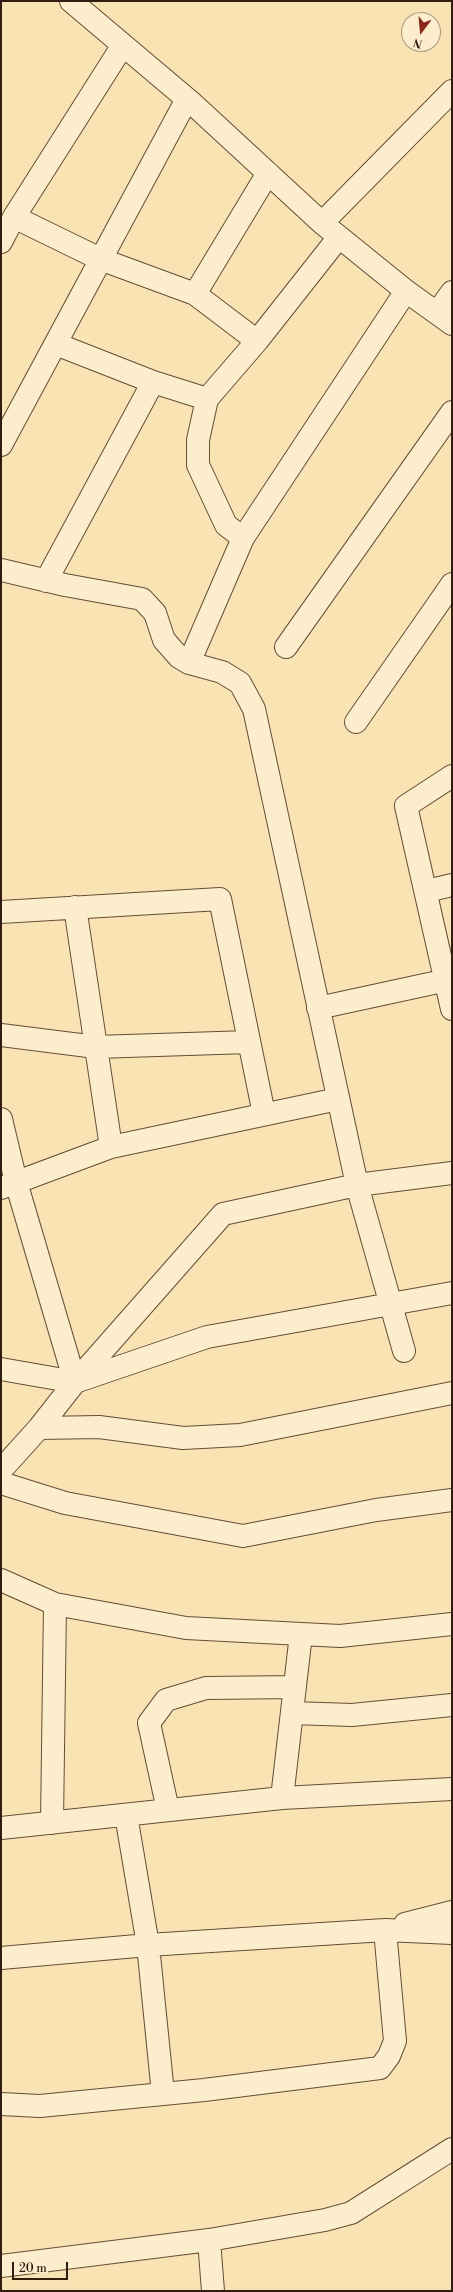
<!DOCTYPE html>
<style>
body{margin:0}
#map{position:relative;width:453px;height:2292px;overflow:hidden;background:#fae3b2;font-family:"Libre Bodoni",serif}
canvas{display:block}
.frame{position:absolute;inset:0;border:2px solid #301c10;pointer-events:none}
.north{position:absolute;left:401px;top:12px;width:40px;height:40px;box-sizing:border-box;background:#fcedcd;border:1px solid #aa9981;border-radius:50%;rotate:196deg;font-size:11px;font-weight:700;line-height:16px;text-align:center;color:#301c10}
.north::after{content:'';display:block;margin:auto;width:14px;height:18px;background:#8f2418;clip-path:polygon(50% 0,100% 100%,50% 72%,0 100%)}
.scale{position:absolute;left:12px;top:2262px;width:56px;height:18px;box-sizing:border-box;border:2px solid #301c10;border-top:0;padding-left:5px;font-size:12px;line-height:14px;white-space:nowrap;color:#301c10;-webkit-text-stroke:3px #fcedcd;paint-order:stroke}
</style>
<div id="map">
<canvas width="453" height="2292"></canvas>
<div class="frame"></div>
<div class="north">N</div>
<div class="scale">20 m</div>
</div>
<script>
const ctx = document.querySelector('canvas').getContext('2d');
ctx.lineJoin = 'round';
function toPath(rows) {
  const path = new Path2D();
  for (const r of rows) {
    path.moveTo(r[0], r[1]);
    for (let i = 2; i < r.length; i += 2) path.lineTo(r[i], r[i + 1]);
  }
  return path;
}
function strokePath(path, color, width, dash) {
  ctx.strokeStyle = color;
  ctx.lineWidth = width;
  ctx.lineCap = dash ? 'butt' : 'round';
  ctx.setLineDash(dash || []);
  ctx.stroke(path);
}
const minor = toPath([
 [71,1,193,104,322,223,406,291,452,324],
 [14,217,100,259,195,294,257,341],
 [322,223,452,91],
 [1,242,14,217,123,45],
 [195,294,268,173],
 [437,313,452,292],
 [56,344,153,382,207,399],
 [1,445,187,99],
 [243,538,226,525,198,465,198,440,207,399,257,341,339,237],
 [1,570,65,585,142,599,155,613,164,640,179,657,189,663,222,672,240,683,254,709,357,1185,404,1351],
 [46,581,153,382],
 [286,647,452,412],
 [189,663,243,538,406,291],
 [356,722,452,584],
 [452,776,406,806,452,1009],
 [427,891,452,885],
 [75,907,111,1147],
 [1,912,220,899,264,1114],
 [318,1008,452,979],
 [1,1035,96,1047,249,1042],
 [1,1119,16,1182,75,1382,1,1369],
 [1,1188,111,1147,338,1099],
 [75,1382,223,1214,357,1185,452,1173],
 [39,1428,75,1382,207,1337,452,1293],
 [1,1470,39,1428,99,1427,183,1438,240,1435,452,1393],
 [1,1483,65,1503,243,1536,376,1510,452,1500],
 [1,1580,55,1604,186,1628,340,1636,452,1624],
 [292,1713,352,1715,452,1705],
 [282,1798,301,1634],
 [168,1810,149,1723,166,1700,206,1688,295,1687],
 [126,1815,148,1945,163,2094],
 [52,1823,55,1604],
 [1,1828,282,1798,452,1789],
 [405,1924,452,1912],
 [1,1958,148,1945,385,1930,452,1933],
 [1,2104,40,2106,204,2090,380,2068,389,2056,395,2041,385,1930],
 [209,2240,213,2291],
 [1,2266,209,2240,325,2220,351,2213,452,2149]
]);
strokePath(minor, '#624e38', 24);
strokePath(minor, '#fcedcd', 22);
</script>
